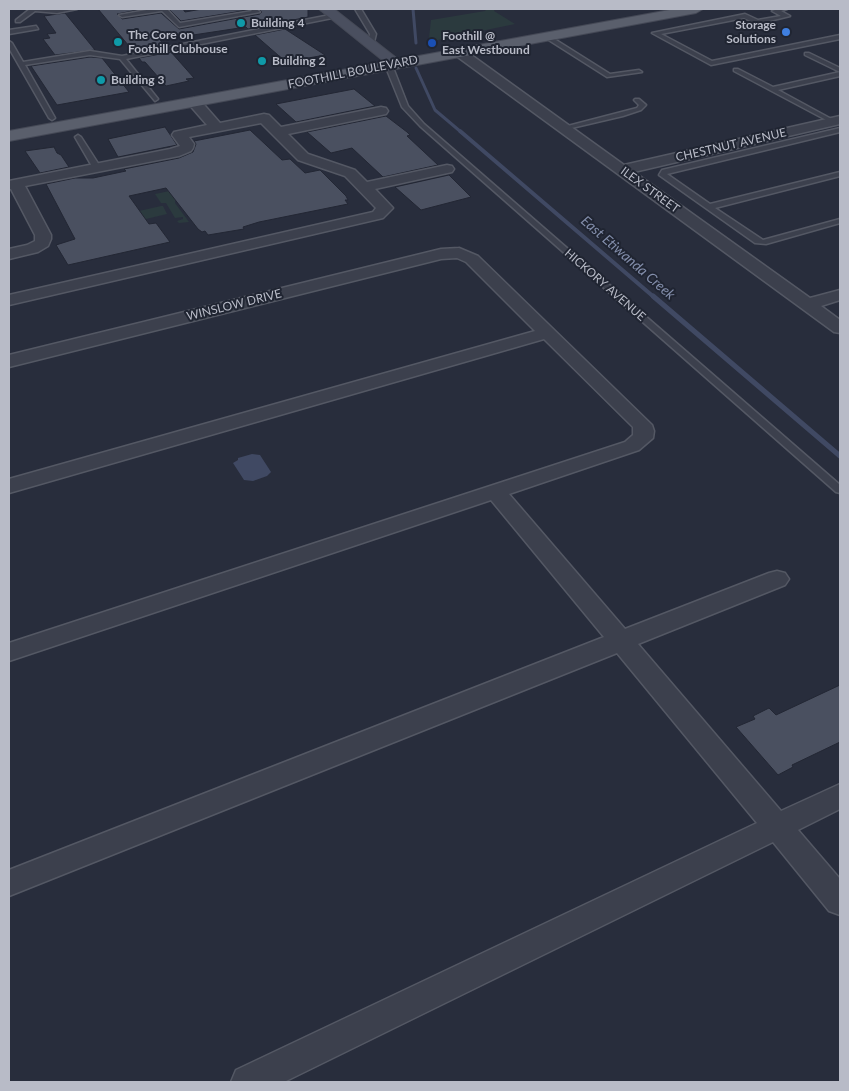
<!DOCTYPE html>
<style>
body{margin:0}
#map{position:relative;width:849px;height:1091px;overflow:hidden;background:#282d3c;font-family:Lato,sans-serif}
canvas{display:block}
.frame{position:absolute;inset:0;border:10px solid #b8bbc7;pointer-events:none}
</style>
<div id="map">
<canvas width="849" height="1091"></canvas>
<div class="frame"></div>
</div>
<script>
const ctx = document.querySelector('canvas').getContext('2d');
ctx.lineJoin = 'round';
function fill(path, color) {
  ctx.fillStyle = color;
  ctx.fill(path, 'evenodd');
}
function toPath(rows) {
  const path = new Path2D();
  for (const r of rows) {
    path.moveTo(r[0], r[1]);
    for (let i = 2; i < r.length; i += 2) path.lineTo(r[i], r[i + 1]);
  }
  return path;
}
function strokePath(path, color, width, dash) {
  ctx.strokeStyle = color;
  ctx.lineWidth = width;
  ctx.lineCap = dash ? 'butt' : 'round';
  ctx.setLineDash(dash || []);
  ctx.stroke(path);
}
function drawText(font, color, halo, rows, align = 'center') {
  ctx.font = font + ' Lato,sans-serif';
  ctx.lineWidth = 4;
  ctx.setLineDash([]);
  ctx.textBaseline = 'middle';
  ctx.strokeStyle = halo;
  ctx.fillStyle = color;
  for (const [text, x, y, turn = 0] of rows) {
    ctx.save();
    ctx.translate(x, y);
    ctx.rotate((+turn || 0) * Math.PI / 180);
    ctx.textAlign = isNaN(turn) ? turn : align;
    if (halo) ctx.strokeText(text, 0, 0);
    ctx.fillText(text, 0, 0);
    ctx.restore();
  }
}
fill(toPath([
 [487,9,495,9,494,11,515,24,433,41,429,38,431,20,485,11],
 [223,180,175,200,175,203,189,222,179,223,177,221,183,219,183,217,175,218,166,203,161,203,155,194],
 [161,206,163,206,167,214,146,219,144,218,139,211]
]), '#2b3a3e');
fill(toPath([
 [252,454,260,455,271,472,267,476,253,481,244,480,233,463,238,460,238,458]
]), '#404963');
strokePath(toPath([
 [413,9,416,43],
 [416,68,435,110,461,132]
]), '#404963', 3);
strokePath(toPath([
 [460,131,655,298]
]), '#404963', 4);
strokePath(toPath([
 [653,296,840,456]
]), '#404963', 5);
const building = toPath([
 [98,9,143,9,117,14,122,19,161,13,179,29,260,14,262,12,259,9,308,9,308,17,248,29,246,27,160,40,165,46,134,52,98,9],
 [169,9,183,9,185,12,202,9,248,10,181,21,169,9],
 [65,13,95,50,55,55,43,39,50,38,47,34,56,33,44,16,65,13],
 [285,29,325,55,286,62,255,35,285,29],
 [171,52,194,78,186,79,189,81,166,86,145,62,142,62,139,58,171,52],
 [90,57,102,58,129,92,57,105,31,66,90,57],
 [354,89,375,106,296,122,276,104,354,89],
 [386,116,407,132,410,135,407,136,438,165,383,177,352,148,331,153,307,132,386,116],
 [165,127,177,145,118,157,108,139,165,127],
 [250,130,282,160,290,159,305,173,320,170,346,196,348,200,345,200,348,204,259,222,243,227,244,229,208,235,205,231,202,232,198,229,166,188,129,196,149,224,156,223,170,242,68,265,56,245,75,239,46,184,75,178,93,178,126,171,124,169,179,158,193,152,196,144,194,141,250,130],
 [54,147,57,153,61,155,69,167,40,173,25,151,54,147],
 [449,175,471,197,421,210,395,187,449,175],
 [840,685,840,742,792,765,793,767,778,775,736,727,755,719,753,716,769,708,776,715,840,685]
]);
fill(building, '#4a5060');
strokePath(building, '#232734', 1);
const lane = toPath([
 [30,9,77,9,57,13,35,11,20,22,16,22,16,20,30,9],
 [152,9,167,9,180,23,252,11,250,9,256,9,260,12,179,27,162,11,122,17,119,15,152,9],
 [355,9,361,9,376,34,373,46,368,45,370,34,355,9],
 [778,9,787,9,781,11,790,16,757,24,744,18,661,34,712,61,840,35,840,39,711,65,652,33,745,14,758,20,781,16,772,11,778,9],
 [335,14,337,17,126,59,158,99,155,101,120,59,90,55,25,65,55,118,52,120,49,118,9,48,9,41,12,43,23,62,90,51,122,56,335,14],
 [36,26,38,29,9,34,9,30,36,26],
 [544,35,548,35,610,74,639,70,642,72,607,77,544,37,544,35],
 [805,53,809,53,840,68,840,72,805,55,805,53],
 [385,65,389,65,394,70,408,106,424,124,840,485,840,493,836,492,420,126,402,107,385,65],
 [734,69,738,69,773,87,840,72,840,76,778,90,835,121,830,122,734,71,734,69],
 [635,99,639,99,646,105,641,110,623,116,563,130,560,128,637,108,639,105,634,100,635,99],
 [840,128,840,132,667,174,710,204,840,172,840,176,715,208,763,240,840,219,840,223,766,244,755,243,659,175,662,170,840,128],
 [78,135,81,137,101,168,100,170,93,168,75,137,78,135]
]);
const street = toPath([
 [459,48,463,49,624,165,840,116,840,124,634,172,810,298,840,290,840,300,821,306,840,320,840,333,834,332,455,55,453,52,459,48],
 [194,98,199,99,220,123,264,114,269,115,281,127,381,107,386,108,388,111,386,114,288,134,308,154,355,170,367,182,447,165,452,166,454,169,452,172,375,189,393,208,383,218,9,305,9,295,373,212,376,208,345,176,298,160,261,123,189,137,194,144,193,148,191,151,179,156,25,186,51,235,51,239,48,246,38,252,9,259,9,249,27,245,35,241,35,235,11,189,9,189,9,181,170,149,180,146,172,135,174,132,207,125,187,102,194,98],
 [459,248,478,256,652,425,654,431,653,438,639,450,509,494,625,629,769,573,777,571,785,573,789,579,785,585,638,644,781,811,840,784,840,809,798,830,840,879,840,915,829,911,773,842,284,1082,231,1082,236,1070,757,823,617,653,9,896,9,870,604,637,491,500,9,661,9,643,625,442,633,435,633,427,544,339,9,493,9,479,535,331,466,262,457,258,441,259,9,367,9,355,441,249,459,248]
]);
const secondary = toPath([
 [319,9,334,9,404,64,401,67,396,69,391,67,319,9]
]);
const primary = toPath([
 [675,9,703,9,696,13,9,141,9,131,675,9]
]);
strokePath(lane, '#545864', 3);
strokePath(street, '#545864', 3);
strokePath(secondary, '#454956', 2);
strokePath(primary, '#454956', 2);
fill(lane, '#3c404d');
fill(street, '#3c404d');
fill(secondary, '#4a4f5f');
fill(primary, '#5a5f6c');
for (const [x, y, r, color] of [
 [241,23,5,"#0f9aa8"],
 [786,32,5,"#3f7fe0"],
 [118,42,5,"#0f9aa8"],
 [432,43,5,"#1a4fb4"],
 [262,61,5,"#0f9aa8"],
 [101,80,5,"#0f9aa8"]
]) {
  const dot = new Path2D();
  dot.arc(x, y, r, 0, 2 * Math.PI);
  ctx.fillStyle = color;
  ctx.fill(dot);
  strokePath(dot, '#202532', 2);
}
drawText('bold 12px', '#b8bbc7', '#202532', [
 ["Building 4",251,23],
 ["Storage",776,25,"right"],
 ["Solutions",776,39,"right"],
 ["The Core on",128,35],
 ["Foothill Clubhouse",128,49],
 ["Foothill @",442,36],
 ["East Westbound",442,50],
 ["Building 2",272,61],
 ["Building 3",111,80]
], 'left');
drawText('12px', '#b8bbc7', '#202532', [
 ["FOOTHILL BOULEVARD",353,72,-11],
 ["CHESTNUT AVENUE",731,145,-13],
 ["ILEX STREET",650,190,36],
 ["HICKORY AVENUE",605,285,41],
 ["WINSLOW DRIVE",234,305,-14]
]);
drawText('italic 14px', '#838eab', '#202532', [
 ["East Etiwanda Creek",628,258,41]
]);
</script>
